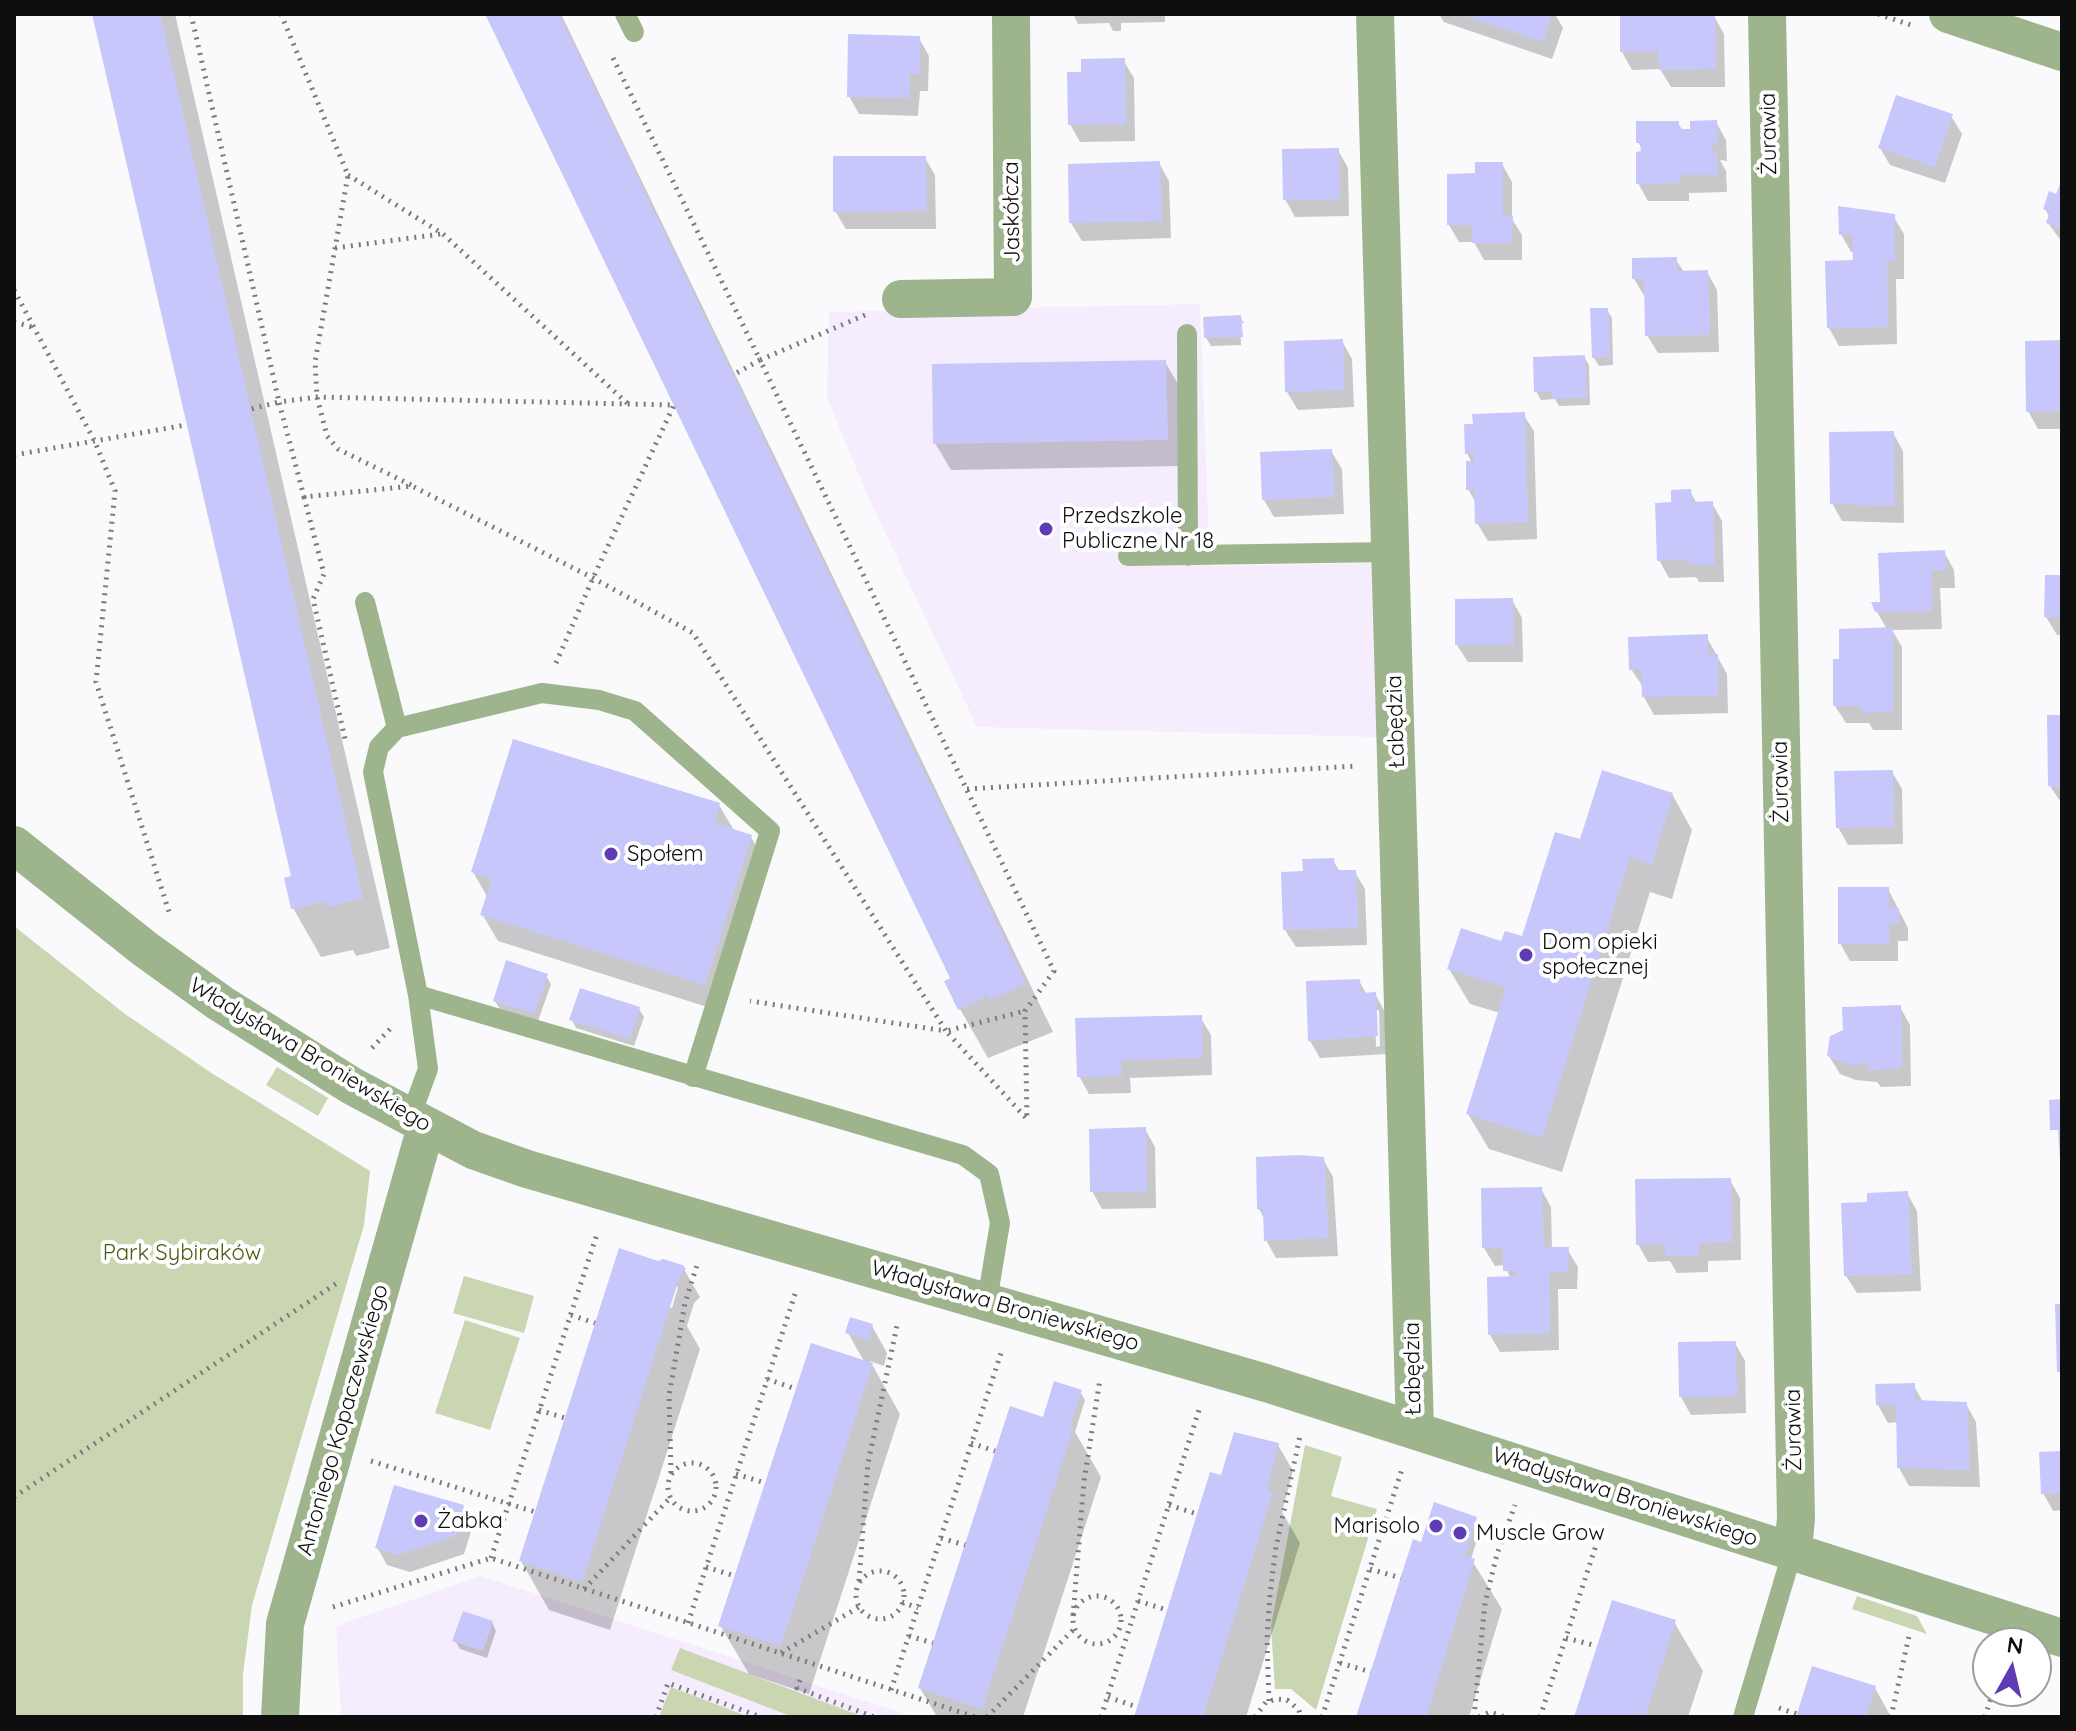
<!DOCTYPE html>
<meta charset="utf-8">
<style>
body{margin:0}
#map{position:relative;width:2076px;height:1731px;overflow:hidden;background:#fafafd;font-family:Quicksand,sans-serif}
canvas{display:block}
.frame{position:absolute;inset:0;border:16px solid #0e0e0f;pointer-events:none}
.north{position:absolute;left:1972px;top:1627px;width:80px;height:80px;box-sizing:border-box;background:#fff;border:2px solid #9f9f9f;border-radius:50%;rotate:8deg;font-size:22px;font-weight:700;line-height:32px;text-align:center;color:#0e0e0f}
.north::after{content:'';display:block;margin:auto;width:28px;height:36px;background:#5f3cb4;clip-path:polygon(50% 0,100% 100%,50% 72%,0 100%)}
</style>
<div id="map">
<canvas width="2076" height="1731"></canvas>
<div class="frame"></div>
<div class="north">N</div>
</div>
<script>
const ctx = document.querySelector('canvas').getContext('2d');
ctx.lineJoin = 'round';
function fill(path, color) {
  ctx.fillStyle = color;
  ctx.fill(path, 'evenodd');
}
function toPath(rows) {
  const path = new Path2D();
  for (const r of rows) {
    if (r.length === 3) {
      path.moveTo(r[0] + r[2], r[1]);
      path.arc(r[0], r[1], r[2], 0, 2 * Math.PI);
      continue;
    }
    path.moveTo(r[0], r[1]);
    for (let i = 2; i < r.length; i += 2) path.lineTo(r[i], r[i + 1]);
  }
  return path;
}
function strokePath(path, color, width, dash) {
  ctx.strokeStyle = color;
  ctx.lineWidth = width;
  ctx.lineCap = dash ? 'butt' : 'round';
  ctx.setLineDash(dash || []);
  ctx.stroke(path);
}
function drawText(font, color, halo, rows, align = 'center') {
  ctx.font = font + ' Quicksand,sans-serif';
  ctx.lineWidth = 8;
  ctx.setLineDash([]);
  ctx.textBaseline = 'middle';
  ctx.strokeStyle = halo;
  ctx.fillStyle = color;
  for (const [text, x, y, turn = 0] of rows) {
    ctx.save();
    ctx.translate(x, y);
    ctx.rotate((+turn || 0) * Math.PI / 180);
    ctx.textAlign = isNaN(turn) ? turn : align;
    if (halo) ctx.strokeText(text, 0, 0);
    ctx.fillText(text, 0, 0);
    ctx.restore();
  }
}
fill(toPath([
 [1200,304,1210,566,1374,563,1377,737,977,727,866,492,827,397,829,312],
 [481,1576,914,1717,341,1717,336,1626]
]), '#f5ecfd');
fill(toPath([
 [14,926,125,1014,213,1074,370,1171,364,1225,252,1605,243,1674,243,1717,14,1717],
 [277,1067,328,1098,318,1116,266,1085],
 [464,1276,534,1296,524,1333,453,1313],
 [465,1320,520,1338,490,1430,435,1413],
 [1305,1445,1342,1457,1331,1496,1377,1509,1316,1710,1291,1689,1275,1689,1271,1626],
 [1857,1596,1917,1616,1927,1634,1852,1609],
 [680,1648,864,1717,793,1717,671,1670],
 [671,1687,749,1717,659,1717]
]), '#c9d6b1');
fill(toPath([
 [94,14,175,14,390,948,356,956,353,950,321,957,293,908,293,878],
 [487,14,561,14,1053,1032,988,1058,960,1009,952,979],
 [1073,14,1165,14,1165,22,1121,23,1121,31,1113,31,1109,23,1078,24],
 [1439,14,1555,14,1563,28,1552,59,1444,22],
 [1622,14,1714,16,1724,34,1725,87,1671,87,1660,69,1632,70,1622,52],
 [919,38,929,56,928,91,920,91,918,116,859,114,849,96],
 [1123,60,1134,78,1135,141,1080,142,1070,124,1083,74],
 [1951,116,1962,134,1945,183,1890,165,1880,148],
 [1716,122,1726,140,1727,161,1720,160,1726,171,1727,192,1689,193,1689,201,1648,201,1638,183,1643,150,1638,142,1678,123,1683,131],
 [1338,150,1348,168,1349,216,1295,217,1285,199],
 [925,158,935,175,936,229,846,229,835,211],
 [1159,163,1169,181,1171,238,1082,241,1071,223],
 [1502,164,1512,182,1512,219,1522,235,1522,260,1484,260,1474,242,1459,242,1449,225,1477,175],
 [2062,184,2062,242,2048,223,2050,218,2045,209,2058,196],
 [1893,216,1904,234,1904,279,1896,279,1897,344,1839,346,1829,328,1855,262,1855,252,1851,252,1841,234],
 [1676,260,1684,272,1707,272,1717,290,1719,352,1658,353,1647,335,1645,297,1634,279],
 [1607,310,1612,318,1613,365,1599,366,1594,358],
 [1240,317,1244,323,1240,323,1241,345,1211,346,1206,338],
 [1342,341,1352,359,1354,407,1298,410,1287,392],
 [2062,342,2062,429,2038,429,2028,411],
 [1584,357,1589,365,1590,405,1559,406,1555,399,1541,400,1536,391],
 [1165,362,1181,389,1182,466,951,470,935,443],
 [1523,414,1534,431,1537,539,1488,541,1477,523,1477,505,1468,489,1472,463,1467,453],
 [1893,433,1903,451,1904,523,1842,521,1832,503],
 [1331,451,1342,469,1344,514,1274,517,1264,500],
 [1690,491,1697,504,1712,503,1722,521,1724,582,1699,582,1696,577,1669,578,1659,560,1673,504],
 [1944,552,1954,570,1955,588,1940,588,1942,629,1892,630,1902,647,1902,730,1873,730,1869,723,1846,723,1835,706,1887,629,1877,612,1882,603],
 [2062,577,2062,635,2057,635,2046,617],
 [1512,600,1522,618,1523,662,1468,662,1457,645],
 [1706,636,1727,674,1728,713,1654,715,1644,697,1643,687,1631,669],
 [2062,717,2062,804,2050,786],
 [1892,772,1902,789,1903,844,1848,845,1838,827],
 [1672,794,1692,830,1672,899,1650,892,1562,1172,1489,1149,1468,1114,1500,1013,1470,1004,1449,969,1503,944,1523,939,1582,841],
 [719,805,735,832,751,837,766,864,720,1011,498,941,482,914,488,898,473,872],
 [1333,860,1340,872,1355,872,1365,889,1367,945,1296,947,1285,930,1305,873],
 [1888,889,1908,928,1908,941,1898,941,1898,961,1850,961,1840,943],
 [546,976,551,984,538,1021,500,1009,495,1001],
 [1359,981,1367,995,1375,994,1385,1012,1387,1054,1320,1058,1310,1041],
 [1375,1010,1379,1010,1380,1046,1376,1047],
 [1900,1007,1910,1025,1911,1086,1881,1087,1877,1082,1856,1080,1840,1074,1829,1056],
 [639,1009,644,1017,634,1046,576,1028,572,1020],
 [1200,1017,1211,1035,1212,1075,1130,1078,1131,1093,1089,1094,1079,1076],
 [1145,1129,1155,1147,1156,1208,1102,1209,1092,1191],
 [1323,1159,1333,1177,1338,1256,1276,1258,1266,1240,1265,1220,1259,1209],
 [1730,1180,1740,1198,1741,1260,1708,1261,1708,1272,1677,1273,1670,1261,1648,1262,1638,1244],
 [1541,1189,1551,1207,1552,1249,1567,1249,1578,1267,1577,1289,1558,1289,1559,1350,1500,1352,1490,1335,1510,1278,1505,1265,1495,1266,1484,1248],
 [1907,1193,1917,1211,1921,1291,1857,1293,1846,1276,1869,1204],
 [658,1263,682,1266,700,1297,694,1303,687,1326,700,1349,610,1630,549,1610,521,1561],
 [674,1287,678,1287,672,1308,668,1307],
 [872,1326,887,1353,884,1366,870,1361,900,1414,809,1694,749,1674,720,1625,865,1363,848,1333],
 [1735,1343,1745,1361,1746,1413,1691,1415,1681,1397],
 [1914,1386,1923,1402,1966,1404,1976,1422,1980,1487,1909,1486,1899,1468,1898,1422,1888,1423,1878,1405],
 [1080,1392,1085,1400,1075,1432,1101,1477,1023,1717,937,1717,920,1688,1044,1419],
 [1278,1445,1293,1471,1282,1512,1300,1543,1246,1717,1136,1717,1226,1479],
 [2062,1453,2062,1510,2053,1511,2043,1493],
 [463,1507,473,1525,464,1554,410,1572,387,1565,377,1547],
 [1476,1519,1481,1527,1471,1559,1502,1609,1469,1717,1358,1717,1422,1544],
 [492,1622,496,1631,487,1658,460,1649,455,1641],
 [1674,1622,1703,1671,1688,1717,1576,1717],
 [1875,1688,1891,1717,1798,1717]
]), '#0003');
fill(toPath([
 [92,14,160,14,363,899,326,907,325,902,291,909,284,878,291,876],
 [485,14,559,14,1026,983,990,1000,988,995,958,1010,944,981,950,978],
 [1459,14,1552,14,1543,42],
 [1620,14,1715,14,1716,69,1659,70,1658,51,1620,52],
 [848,34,920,36,919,74,910,74,909,98,847,97],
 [1125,58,1126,124,1068,125,1067,72,1081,72,1081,59],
 [1896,95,1953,114,1935,167,1878,148],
 [1717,120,1718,143,1712,143,1712,152,1717,151,1717,175,1680,175,1680,183,1636,184,1636,152,1641,151,1640,143,1636,143,1636,121,1679,121,1679,129,1690,129,1690,121],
 [1339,148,1340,199,1283,200,1282,149],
 [833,156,926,156,927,211,833,212],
 [1160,161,1162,221,1069,223,1068,164],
 [1475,162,1503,162,1503,216,1513,216,1512,243,1472,243,1472,225,1447,225,1447,174,1475,173],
 [2062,179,2062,229,2046,223,2050,212,2043,209,2049,191,2056,194],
 [1838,206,1895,214,1895,261,1887,262,1888,327,1827,328,1825,261,1853,260,1852,234,1839,235],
 [1677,257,1677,271,1708,270,1710,335,1645,336,1644,279,1632,279,1632,258],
 [1590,308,1608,308,1610,357,1592,358],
 [1241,315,1243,337,1204,338,1203,317],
 [1343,339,1345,390,1285,392,1284,341],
 [2062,340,2062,411,2026,412,2025,341],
 [1585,355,1587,397,1552,399,1552,392,1534,392,1533,357],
 [1166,360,1168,440,933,444,932,364],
 [1525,412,1528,522,1475,524,1474,490,1466,490,1466,461,1474,461,1474,453,1465,454,1464,424,1473,424,1472,414],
 [1894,431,1895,506,1830,504,1829,432],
 [1332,449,1335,497,1262,500,1260,452],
 [1691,489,1692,502,1713,501,1715,565,1687,565,1687,559,1657,561,1655,503,1671,502,1671,490],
 [1945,550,1946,570,1931,571,1933,611,1875,612,1871,602,1880,602,1878,553],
 [2045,575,2062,575,2062,618,2044,617],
 [1513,598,1514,645,1455,645,1455,599],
 [1893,627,1893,712,1861,713,1860,706,1833,706,1833,659,1839,659,1839,629],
 [1708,634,1708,654,1718,654,1718,696,1642,697,1641,670,1629,670,1628,637],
 [2047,715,2062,715,2062,787,2048,786],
 [513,739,720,803,714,823,752,835,705,985,480,915,492,879,471,872],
 [1602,770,1673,793,1652,865,1630,857,1542,1138,1466,1114,1506,987,1447,969,1461,928,1501,941,1505,931,1522,936,1555,832,1580,839],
 [1893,770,1894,827,1836,828,1834,771],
 [1334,858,1335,870,1356,870,1358,928,1283,930,1281,872,1303,871,1302,859],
 [1838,887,1889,887,1889,908,1899,908,1899,924,1889,924,1889,944,1838,944],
 [506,960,548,974,534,1014,493,1001],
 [1360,979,1361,993,1376,992,1378,1036,1308,1041,1306,981],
 [580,988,640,1007,630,1039,569,1020],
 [1901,1005,1902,1068,1869,1070,1869,1064,1850,1065,1827,1056,1830,1036,1843,1030,1842,1007],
 [1202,1015,1203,1058,1121,1060,1122,1076,1077,1077,1075,1018],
 [2062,1099,2062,1159,2060,1159,2058,1130,2050,1130,2049,1100],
 [1146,1127,1147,1191,1090,1192,1089,1129],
 [1300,1155,1324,1157,1329,1238,1264,1241,1263,1210,1257,1209,1256,1157],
 [1731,1178,1732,1242,1699,1243,1699,1255,1665,1256,1665,1244,1636,1245,1635,1179],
 [1542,1187,1544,1247,1569,1247,1568,1272,1549,1272,1550,1333,1488,1335,1487,1277,1517,1276,1517,1271,1503,1271,1503,1248,1482,1248,1481,1188],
 [1908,1191,1912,1274,1844,1276,1841,1203,1867,1202,1867,1193],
 [619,1248,658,1261,663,1259,683,1265,686,1269,680,1276,582,1582,519,1561],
 [2055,1304,2062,1304,2062,1372,2057,1372],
 [850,1317,873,1324,869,1340,845,1333],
 [1736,1341,1737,1396,1679,1397,1678,1342],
 [811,1343,873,1363,781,1646,718,1626],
 [1054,1381,1082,1390,1070,1426,1074,1426,982,1709,918,1688,1010,1406,1043,1417],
 [1915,1383,1915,1400,1967,1402,1970,1470,1897,1468,1896,1405,1876,1405,1875,1384],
 [1234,1432,1279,1443,1267,1490,1273,1492,1203,1717,1134,1717,1210,1472,1221,1475],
 [2062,1451,2062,1493,2041,1494,2039,1452],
 [394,1485,464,1505,455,1536,398,1555,375,1548],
 [1434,1502,1477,1517,1465,1556,1475,1559,1426,1717,1356,1717,1413,1539,1421,1542],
 [1612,1600,1676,1620,1645,1717,1574,1717],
 [463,1611,493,1621,483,1651,452,1641],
 [1812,1666,1876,1686,1866,1717,1796,1717]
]), '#c7c7fb');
strokePath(toPath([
 [191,14,279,402,251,409],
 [281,14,348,175,315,362,317,397,327,436,338,449,411,485],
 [1878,14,1911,25],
 [613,58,760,360,733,375],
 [348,175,443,234,628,404],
 [335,248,441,234],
 [14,290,95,442,115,491,96,682,169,912],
 [865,315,760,360,1054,971,1025,1011,1027,1119,946,1031,1025,1011],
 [14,322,35,328],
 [14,455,186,425],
 [304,497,324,574,313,599,346,743],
 [556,663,593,578,674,405,317,397,279,402,304,497,412,486,593,578,693,633,946,1031,750,1001],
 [967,789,1357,766],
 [372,1048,391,1028],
 [571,1315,595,1323],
 [767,1379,796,1389],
 [539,1410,565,1418],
 [971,1443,995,1451],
 [371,1461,535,1512],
 [692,1487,24],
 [671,1473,669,1396,685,1303,698,1262],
 [736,1474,765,1483],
 [14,1497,340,1281],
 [1169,1505,1197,1514],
 [941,1538,965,1545],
 [491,1558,597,1234],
 [706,1567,735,1576],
 [1370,1569,1401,1578],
 [880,1595,24],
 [859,1581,868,1463,898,1321],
 [584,1589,670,1498],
 [1097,1620,24],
 [1138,1601,1167,1610],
 [902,1602,918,1608],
 [333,1607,491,1558,975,1717],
 [1073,1616,1084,1481,1100,1379],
 [688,1623,796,1291],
 [909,1636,933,1643],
 [1566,1638,1597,1646],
 [781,1653,859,1607],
 [1340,1663,1371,1672],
 [800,1680,797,1688,874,1717],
 [891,1690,1002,1350],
 [1108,1697,1137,1707],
 [1269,1701,1267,1640,1270,1594,1276,1547,1300,1436],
 [1779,1708,1797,1714],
 [656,1717,668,1683,761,1717],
 [987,1717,1074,1629],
 [1101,1717,1200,1407],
 [1255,1717,1266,1702,1277,1699,1287,1700,1299,1710,1301,1717],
 [1322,1717,1402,1469],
 [1474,1717,1485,1603,1497,1554,1515,1505],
 [1479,1717,1490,1712,1505,1717],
 [1540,1717,1600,1533],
 [1891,1717,1909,1636],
 [1985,1717,1993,1691]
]), '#7b7b7c', 5, [2, 6]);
strokePath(toPath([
 [625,14,634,32],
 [1187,334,1188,556],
 [1128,556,1390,552],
 [365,602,397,728,379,747,373,772,418,995,428,1069,410,1118],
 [397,728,542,693,599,700,635,711,770,831,693,1077],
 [418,995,963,1155,989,1174,1000,1223,987,1301],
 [1743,1717,1793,1550]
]), '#9eb48c', 20);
strokePath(toPath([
 [1375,14,1415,1430],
 [1767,14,1796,1518,1793,1550],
 [1948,14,2062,52],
 [901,299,1013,297,1011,14],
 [14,845,145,949,220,1003,352,1086,473,1150,527,1169,1266,1383,2062,1638],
 [280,1717,285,1624,426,1127]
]), '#9eb48c', 38);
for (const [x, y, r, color] of [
 [1046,529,8,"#5f3cb4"],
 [611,854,8,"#5f3cb4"],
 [1526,955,8,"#5f3cb4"],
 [421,1521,8,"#5f3cb4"],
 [1436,1526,8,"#5f3cb4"],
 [1460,1533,8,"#5f3cb4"]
]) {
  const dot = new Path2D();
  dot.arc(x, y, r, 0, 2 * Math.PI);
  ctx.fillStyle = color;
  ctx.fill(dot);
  strokePath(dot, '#fff', 3);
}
drawText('22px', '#0e0e0f', '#fff', [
 ["Żurawia",1769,134,-91],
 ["Jaskółcza",1012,212,-91],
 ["Łabędzia",1396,722,-92],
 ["Żurawia",1781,782,-91],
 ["Władysława Broniewskiego",310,1055,31],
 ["Władysława Broniewskiego",1005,1306,16],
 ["Łabędzia",1413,1369,-91],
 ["Antoniego Kopaczewskiego",343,1420,-74],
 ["Żurawia",1794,1430,-91],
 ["Władysława Broniewskiego",1625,1497,18]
]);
drawText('22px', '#0e0e0f', '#fff', [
 ["Przedszkole",1062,516],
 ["Publiczne Nr 18",1062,541],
 ["Społem",627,854],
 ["Dom opieki",1542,942],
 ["społecznej",1542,967],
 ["Żabka",437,1521],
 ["Marisolo",1420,1526,"right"],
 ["Muscle Grow",1476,1533]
], 'left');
drawText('22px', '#4b5e0f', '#fff', [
 ["Park Sybiraków",182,1253]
]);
</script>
